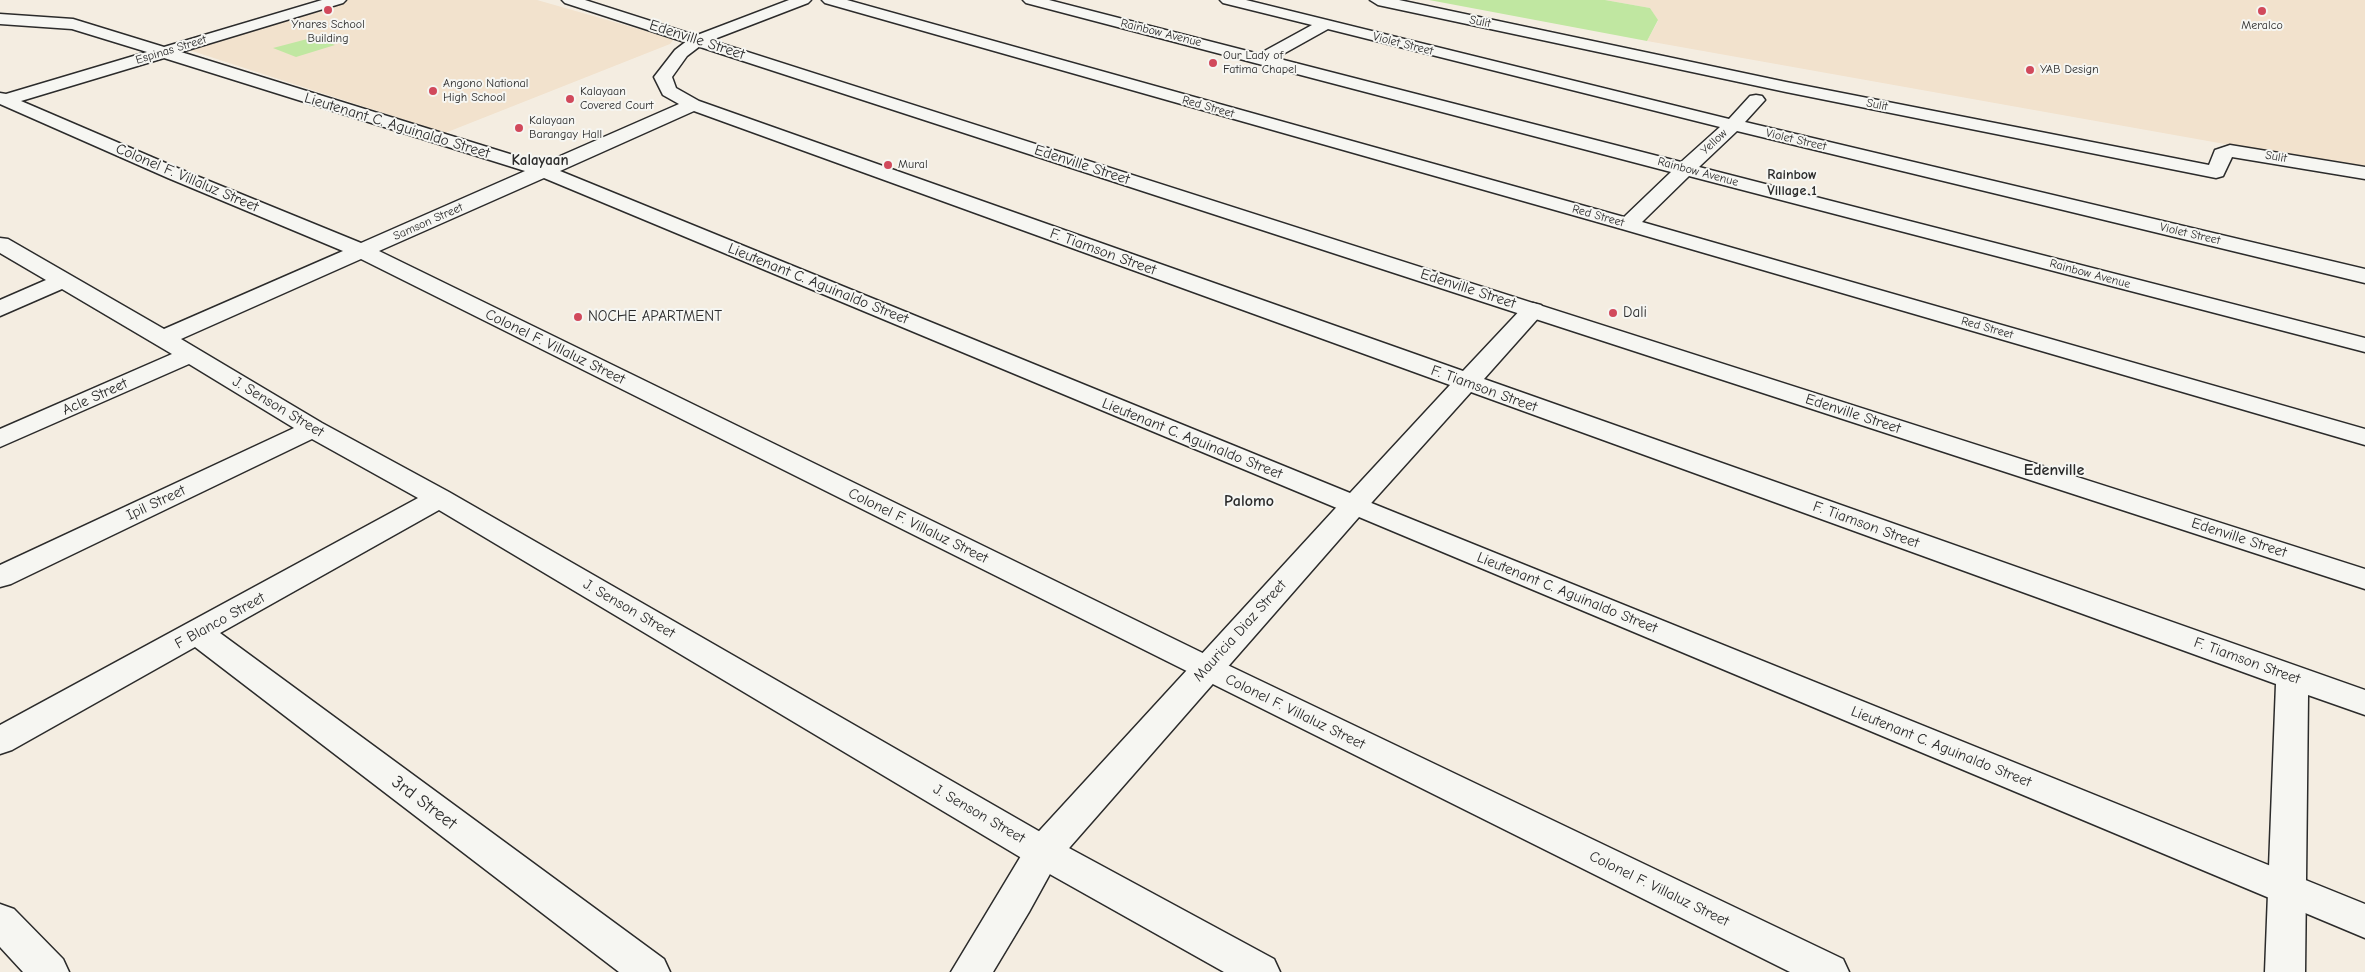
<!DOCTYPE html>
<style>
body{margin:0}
canvas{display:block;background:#f4ede1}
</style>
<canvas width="2365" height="972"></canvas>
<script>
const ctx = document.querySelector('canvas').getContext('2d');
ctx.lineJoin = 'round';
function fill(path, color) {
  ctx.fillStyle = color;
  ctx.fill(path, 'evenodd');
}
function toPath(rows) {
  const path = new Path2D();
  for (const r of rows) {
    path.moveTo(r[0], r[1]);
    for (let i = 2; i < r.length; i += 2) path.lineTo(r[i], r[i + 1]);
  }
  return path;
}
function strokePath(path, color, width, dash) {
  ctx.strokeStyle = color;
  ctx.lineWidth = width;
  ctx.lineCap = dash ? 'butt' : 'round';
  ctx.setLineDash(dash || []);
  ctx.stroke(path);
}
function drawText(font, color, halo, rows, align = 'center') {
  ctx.font = font + ' "Comic Neue",sans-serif';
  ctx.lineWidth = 4;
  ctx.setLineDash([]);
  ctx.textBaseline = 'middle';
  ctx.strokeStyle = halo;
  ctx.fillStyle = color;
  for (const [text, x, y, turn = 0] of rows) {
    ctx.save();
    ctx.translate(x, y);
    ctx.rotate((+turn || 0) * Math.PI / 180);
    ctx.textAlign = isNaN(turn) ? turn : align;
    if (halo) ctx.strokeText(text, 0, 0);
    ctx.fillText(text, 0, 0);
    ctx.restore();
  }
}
fill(toPath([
 [342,0,537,0,674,39,670,44,445,133,186,49],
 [1605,0,2365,0,2365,169,1647,41,1658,21,1650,8]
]), '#f2e2cd');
fill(toPath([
 [1429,0,1605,0,1650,8,1658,20,1647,41],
 [315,37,335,45,296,57,273,48]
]), '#c0e7a1');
const street = toPath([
 [322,0,346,0,343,3,181,52,542,164,679,104,663,95,654,77,675,50,692,37,789,0,811,0,808,3,704,43,687,56,672,77,676,88,699,101,1463,371,1525,305,1533,303,1541,305,1545,310,1541,315,1484,379,2365,690,2365,715,2308,695,2305,972,2265,972,2276,684,1471,392,1364,511,1354,514,1344,511,544,178,379,251,1217,660,1843,959,1849,972,1790,972,361,259,181,339,322,423,449,492,1056,841,1274,959,1280,972,1224,972,1030,863,439,510,220,633,664,959,670,972,619,972,195,647,12,750,0,754,0,725,418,498,312,439,11,584,0,587,0,565,294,428,189,364,0,447,0,429,172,354,62,289,0,316,0,300,46,280,0,253,0,238,8,239,164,329,343,251,168,178,0,104,0,93,6,94,147,52,72,29,0,24,0,14,73,19,164,47,322,0],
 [164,58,525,171,361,243,182,170,21,101,164,58],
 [694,111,1450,385,1350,493,560,171,694,111],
 [822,0,847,0,1624,217,1671,172,1026,3,1023,0,1049,0,1259,54,1312,25,1223,3,1220,0,1246,0,1729,119,1750,96,1756,95,1762,96,1765,100,1745,122,2365,269,2365,283,1737,131,1699,167,2365,338,2365,352,1689,176,1642,222,2365,429,2365,445,1622,229,825,3,822,0],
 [1328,29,1720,127,1681,162,1276,58,1328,29],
 [1370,0,1399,0,1786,82,2209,165,2215,150,2230,145,2365,167,2365,179,2232,157,2223,176,2216,178,1786,92,1378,5,1370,0],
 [0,904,14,909,63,959,69,972,23,972,0,947,0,904]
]);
const secondary = toPath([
 [562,0,585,0,2365,569,2365,589,565,3,562,0],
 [1354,496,2365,904,2365,938,1359,517,1056,863,1029,912,993,972,951,972,1030,841,1344,499,1354,496]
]);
strokePath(street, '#2b2b2b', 3);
strokePath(secondary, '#2b2b2b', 3);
fill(street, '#f6f6f2');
fill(secondary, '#f6f6f2');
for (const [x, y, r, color] of [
 [328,10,5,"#d1495b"],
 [2262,11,5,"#d1495b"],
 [1213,63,5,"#d1495b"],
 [2030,70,5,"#d1495b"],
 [433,91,5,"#d1495b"],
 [570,99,5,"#d1495b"],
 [519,128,5,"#d1495b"],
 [888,165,5,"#d1495b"],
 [1613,313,5,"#d1495b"],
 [578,317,5,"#d1495b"]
]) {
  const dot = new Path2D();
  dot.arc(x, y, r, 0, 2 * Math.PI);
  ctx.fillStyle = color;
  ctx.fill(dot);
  strokePath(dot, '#f6f6f2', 2);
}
drawText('12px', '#2b2b2b', '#f6f6f2', [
 ["Sulit",1480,22,12],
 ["Rainbow Avenue",1161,33,14],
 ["Violet Street",1403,44,14],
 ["Espinas Street",171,50,-17],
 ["Sulit",1877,105,11],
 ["Red Street",1208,107,16],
 ["Violet Street",1796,140,13],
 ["Yellow",1714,142,-43],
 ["Sulit",2276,157,10],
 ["Rainbow Avenue",1698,172,15],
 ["Red Street",1598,216,16],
 ["Samson Street",428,222,-24],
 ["Violet Street",2190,234,13],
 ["Rainbow Avenue",2090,274,15],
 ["Red Street",1987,328,16]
]);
drawText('12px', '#2b2b2b', '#f6f6f2', [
 ["Ynares School",328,25,"center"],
 ["Building",328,39,"center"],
 ["Meralco",2262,26,"center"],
 ["Our Lady of",1223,56],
 ["Fatima Chapel",1223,70],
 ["YAB Design",2040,70],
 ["Angono National",443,84],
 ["High School",443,98],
 ["Kalayaan",580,92],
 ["Covered Court",580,106],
 ["Kalayaan",529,121],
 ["Barangay Hall",529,135],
 ["Mural",898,165]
], 'left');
drawText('bold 14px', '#2b2b2b', '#f6f6f2', [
 ["Rainbow",1792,175],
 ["Village 1",1792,191]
]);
drawText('15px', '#2b2b2b', '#f6f6f2', [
 ["Edenville Street",697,40,18],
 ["Lieutenant C. Aguinaldo Street",397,126,17],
 ["Edenville Street",1082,165,18],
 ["Colonel F. Villaluz Street",187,178,23],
 ["F. Tiamson Street",1103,252,20],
 ["Lieutenant C. Aguinaldo Street",818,284,22],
 ["Edenville Street",1468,289,18],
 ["Colonel F. Villaluz Street",555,347,26],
 ["F. Tiamson Street",1484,389,20],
 ["Acle Street",95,397,-24],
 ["J. Senson Street",278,407,31],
 ["Edenville Street",1853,414,18],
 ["Lieutenant C. Aguinaldo Street",1192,439,22],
 ["Ipil Street",156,503,-25],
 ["F. Tiamson Street",1866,525,20],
 ["Colonel F. Villaluz Street",918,526,26],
 ["Edenville Street",2239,538,18],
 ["Lieutenant C. Aguinaldo Street",1567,593,22],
 ["J. Senson Street",629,609,30],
 ["F Blanco Street",220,621,-29],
 ["Mauricia Diaz Street",1240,631,-48],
 ["F. Tiamson Street",2247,661,20],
 ["Colonel F. Villaluz Street",1295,712,26],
 ["Lieutenant C. Aguinaldo Street",1941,747,22],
 ["J. Senson Street",979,814,30],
 ["Colonel F. Villaluz Street",1659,889,26]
]);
drawText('bold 15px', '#2b2b2b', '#f6f6f2', [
 ["Kalayaan",540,161]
]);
drawText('15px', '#2b2b2b', '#f6f6f2', [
 ["Dali",1623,313],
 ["NOCHE APARTMENT",588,317]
], 'left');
drawText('bold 16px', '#2b2b2b', '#f6f6f2', [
 ["Edenville",2054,470],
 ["Palomo",1249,501]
]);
drawText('18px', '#2b2b2b', '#f6f6f2', [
 ["3rd Street",424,803,37]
]);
</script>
